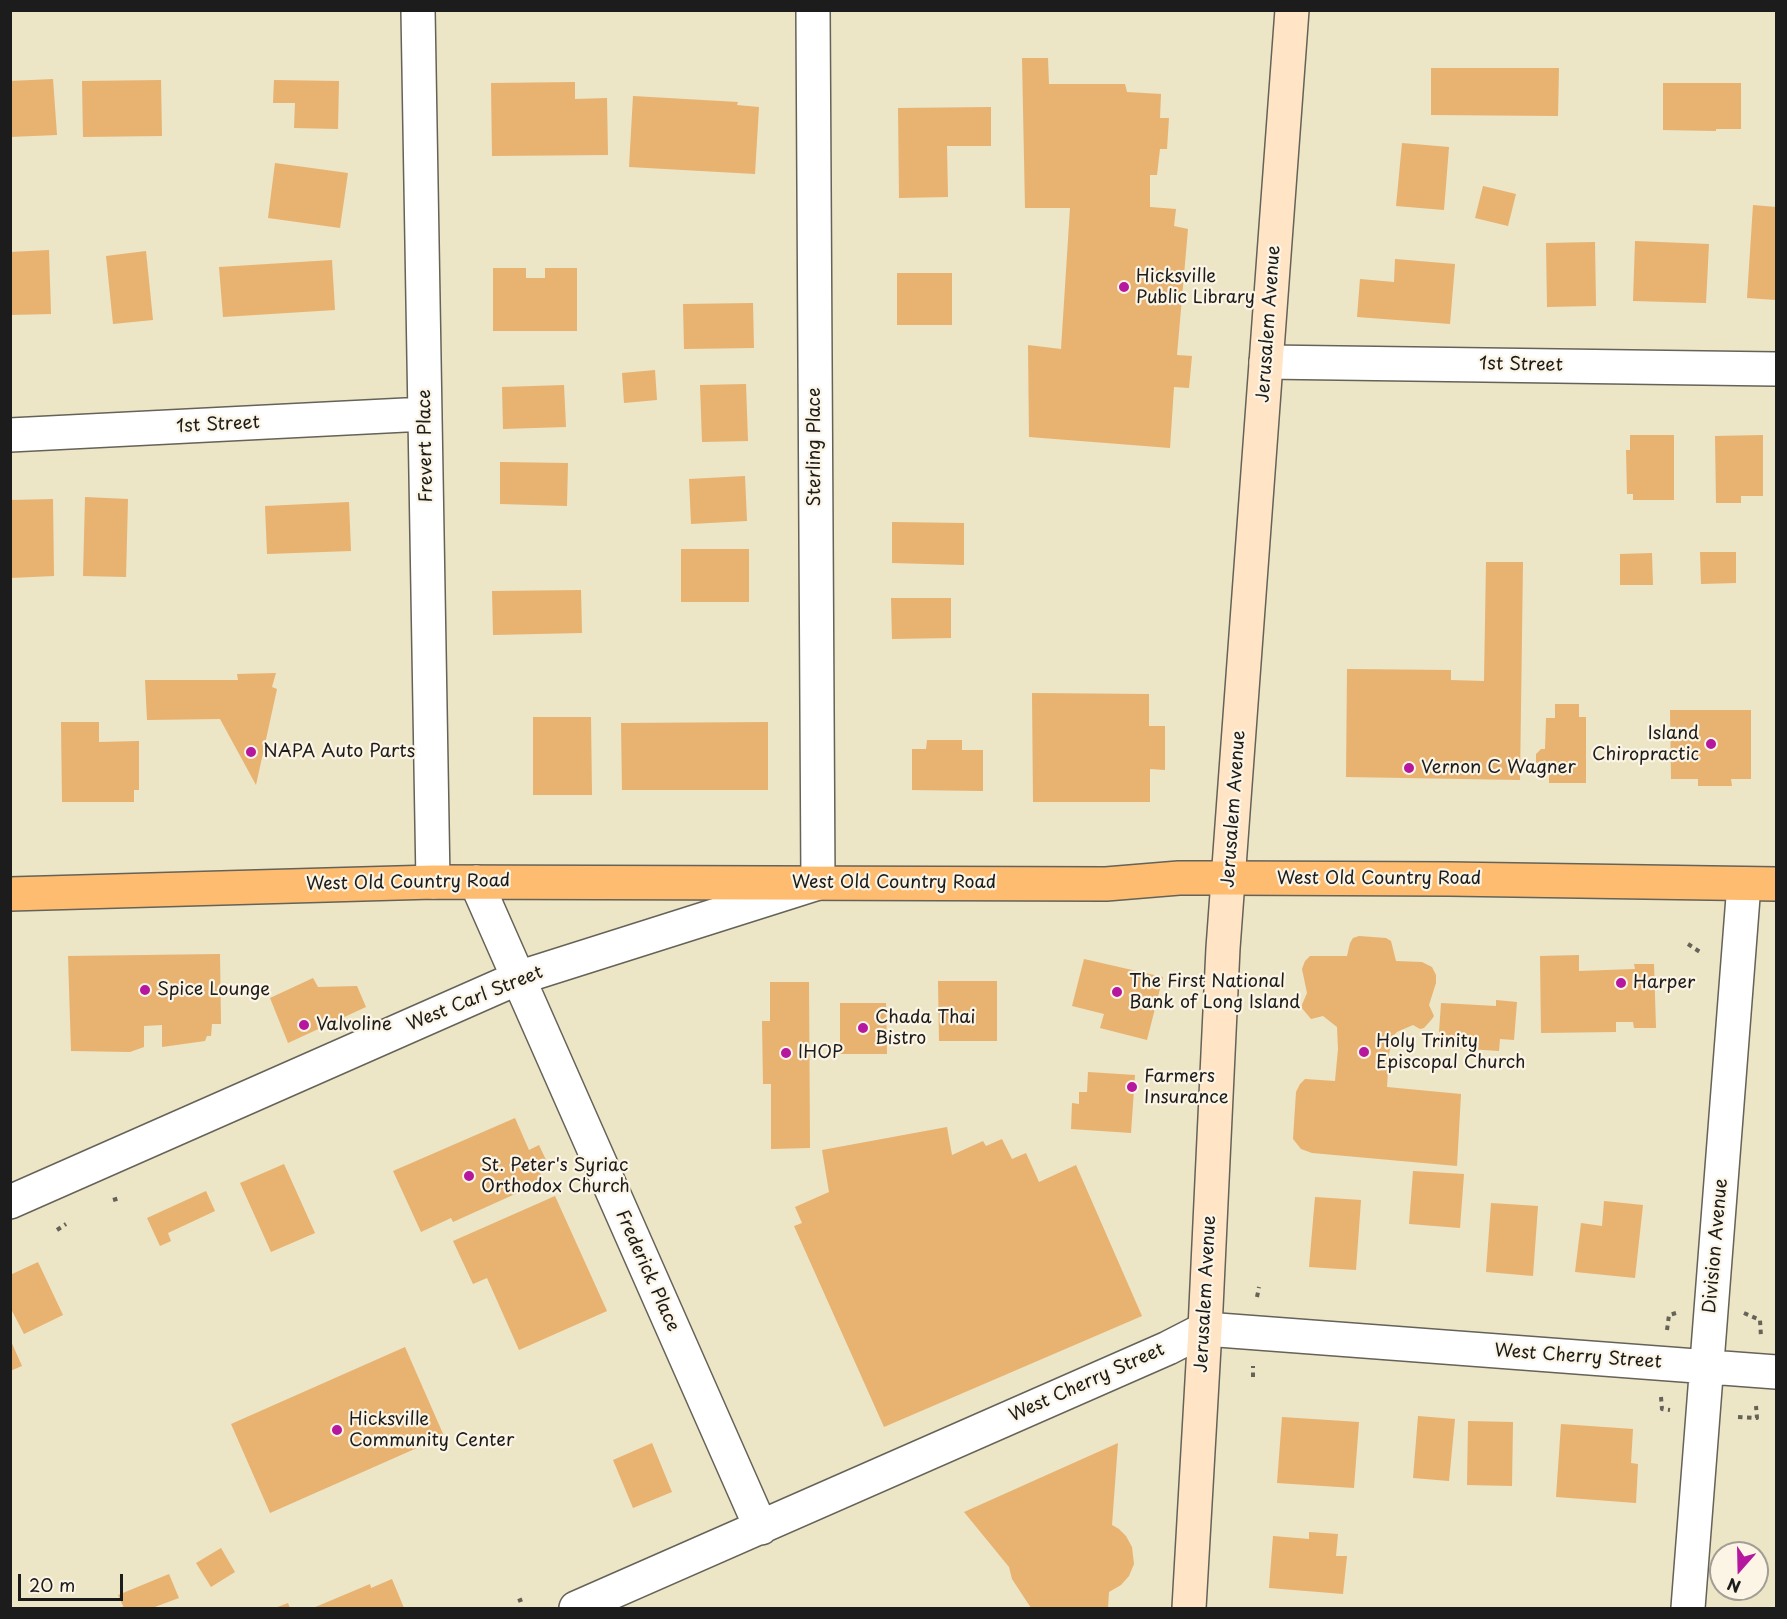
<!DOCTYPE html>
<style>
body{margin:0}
#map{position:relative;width:1787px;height:1619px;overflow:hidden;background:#ece5c6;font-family:"Playpen Sans",sans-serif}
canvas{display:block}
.frame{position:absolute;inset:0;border:12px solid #1c1c1c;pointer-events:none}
.north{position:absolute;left:1709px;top:1541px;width:60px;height:60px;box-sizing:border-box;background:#fcf5e5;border:2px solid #a29e95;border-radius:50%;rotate:200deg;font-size:16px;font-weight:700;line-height:24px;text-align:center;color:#1c1c1c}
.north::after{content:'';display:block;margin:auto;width:21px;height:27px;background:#b5179e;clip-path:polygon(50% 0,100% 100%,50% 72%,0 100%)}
.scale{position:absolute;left:18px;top:1574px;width:105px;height:27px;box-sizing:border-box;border:3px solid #1c1c1c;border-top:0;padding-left:8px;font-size:18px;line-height:21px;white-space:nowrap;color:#1c1c1c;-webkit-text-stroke:4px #fcf5e5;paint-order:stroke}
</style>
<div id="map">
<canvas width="1787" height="1619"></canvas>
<div class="frame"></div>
<div class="north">N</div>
<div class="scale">20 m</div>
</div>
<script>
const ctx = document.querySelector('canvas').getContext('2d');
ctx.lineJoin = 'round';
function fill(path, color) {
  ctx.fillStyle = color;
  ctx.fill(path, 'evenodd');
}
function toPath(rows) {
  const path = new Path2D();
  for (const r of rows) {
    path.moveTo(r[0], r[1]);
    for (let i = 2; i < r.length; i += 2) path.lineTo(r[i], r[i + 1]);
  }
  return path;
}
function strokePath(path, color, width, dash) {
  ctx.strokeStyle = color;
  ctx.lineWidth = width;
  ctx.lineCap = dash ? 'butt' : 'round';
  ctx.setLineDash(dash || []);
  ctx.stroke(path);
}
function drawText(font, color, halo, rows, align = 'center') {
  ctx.font = font + ' "Playpen Sans",sans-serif';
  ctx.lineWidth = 4.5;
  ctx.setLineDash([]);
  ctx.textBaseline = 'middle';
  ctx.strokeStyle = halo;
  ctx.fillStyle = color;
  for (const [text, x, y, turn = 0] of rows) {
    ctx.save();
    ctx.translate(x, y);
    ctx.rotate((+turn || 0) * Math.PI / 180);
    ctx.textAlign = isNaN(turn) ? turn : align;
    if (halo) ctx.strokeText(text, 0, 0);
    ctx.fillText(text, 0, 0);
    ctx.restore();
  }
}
fill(toPath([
 [1022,58,1048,58,1049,84,1125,84,1127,92,1161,94,1160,118,1169,118,1167,149,1160,149,1157,175,1150,175,1150,207,1176,209,1174,226,1188,229,1177,355,1192,356,1189,388,1174,387,1170,448,1029,437,1028,345,1061,349,1070,208,1025,208],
 [1431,68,1559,68,1558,116,1431,115],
 [53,79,57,135,10,137,10,81],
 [161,80,162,136,83,137,82,81],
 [274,80,339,81,338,129,294,128,295,103,273,103],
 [575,82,575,99,607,98,608,155,492,156,491,83],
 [1663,83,1741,83,1741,129,1716,129,1716,131,1663,130],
 [633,96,738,102,737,105,759,107,755,174,629,167],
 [991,107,991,146,947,146,948,197,899,198,898,108],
 [1402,143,1449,147,1444,210,1396,206],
 [275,163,348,173,340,228,268,218],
 [1483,186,1516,194,1508,226,1475,218],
 [1753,205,1776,207,1776,300,1747,298],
 [1635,241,1709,244,1706,303,1633,301],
 [1595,242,1596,306,1547,307,1546,243],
 [49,250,51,314,10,315,10,252],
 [146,251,153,320,113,324,106,256],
 [1395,259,1455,264,1450,324,1357,317,1360,279,1394,282],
 [332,260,335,310,223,317,219,267],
 [493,268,526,268,526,278,545,278,545,268,577,268,577,331,493,331],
 [897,273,952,273,952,325,897,325],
 [753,303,754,348,684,349,683,304],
 [655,370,657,400,624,403,622,373],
 [746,384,748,441,702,442,700,385],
 [564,385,566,427,503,429,502,387],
 [1630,435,1674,435,1674,500,1633,500,1633,494,1627,494,1626,450,1630,450],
 [1763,435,1763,496,1741,496,1741,503,1716,503,1715,436],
 [500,462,568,463,567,506,500,504],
 [745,476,747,521,691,524,689,479],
 [85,497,128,499,126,577,83,576],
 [53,499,54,576,10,578,10,500],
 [349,502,351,551,267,554,265,506],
 [892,522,964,523,964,565,892,563],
 [681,549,749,549,749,602,681,602],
 [1700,552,1736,552,1736,583,1701,584],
 [1652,553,1653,585,1620,585,1620,554],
 [1486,562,1523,562,1520,780,1346,777,1347,669,1451,670,1451,680,1484,681],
 [581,590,582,633,493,635,492,591],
 [891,598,951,598,951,638,892,639],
 [276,673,272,687,277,689,256,785,220,719,147,720,145,680,238,680,237,674],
 [1032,693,1149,694,1149,726,1165,726,1165,770,1150,769,1150,802,1033,802],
 [1555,704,1579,704,1579,717,1586,717,1586,783,1549,783,1549,768,1542,768,1536,762,1536,754,1541,749,1545,749,1546,718,1555,718],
 [1670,710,1751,710,1751,779,1731,779,1732,786,1698,786,1698,779,1671,779],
 [533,717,591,717,592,795,533,795],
 [61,722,99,722,99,742,139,741,139,790,134,790,134,802,62,802],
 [768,722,768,790,622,790,621,723],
 [927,740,962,740,962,750,983,750,983,791,912,790,912,749,926,749],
 [1359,936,1386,938,1391,941,1396,961,1422,962,1432,967,1436,975,1436,983,1429,1005,1434,1016,1432,1019,1424,1028,1420,1029,1413,1025,1397,1032,1393,1036,1389,1054,1387,1087,1461,1094,1457,1166,1312,1153,1301,1149,1293,1139,1296,1092,1300,1084,1305,1079,1335,1081,1338,1049,1337,1027,1323,1016,1311,1019,1301,1007,1307,993,1302,969,1305,961,1310,956,1347,956,1350,943,1353,938],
 [220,954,221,1024,212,1024,211,1036,207,1036,205,1041,162,1047,162,1025,144,1026,144,1047,130,1052,71,1051,68,956],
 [1579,955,1579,971,1635,969,1634,964,1654,964,1656,1028,1634,1028,1633,1022,1616,1022,1616,1032,1541,1033,1540,956],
 [1084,959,1163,977,1147,1040,1100,1028,1104,1014,1072,1006],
 [313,978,318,987,357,986,366,1007,288,1043,270,998],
 [938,981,997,981,997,1041,939,1041],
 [770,982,809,982,810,1148,771,1149,771,1084,763,1084,762,1021,770,1021],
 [1496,1000,1517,1002,1514,1040,1500,1039,1499,1051,1438,1047,1441,1003,1496,1006],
 [840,1003,886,1003,887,1054,840,1054],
 [1088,1072,1135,1075,1131,1133,1071,1129,1072,1103,1079,1104,1079,1092,1087,1092],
 [515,1118,529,1150,539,1145,547,1162,537,1166,544,1181,453,1222,451,1218,421,1232,393,1171],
 [947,1127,952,1155,983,1141,986,1146,1002,1139,1012,1159,1026,1153,1039,1182,1076,1165,1142,1316,884,1427,794,1226,802,1223,795,1207,829,1192,822,1150],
 [284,1164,315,1233,271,1252,240,1183],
 [1413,1171,1464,1174,1460,1228,1409,1224],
 [206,1191,215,1211,168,1233,171,1241,160,1246,147,1218],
 [555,1196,607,1311,519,1350,487,1278,473,1284,453,1241],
 [1315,1197,1361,1200,1356,1270,1309,1267],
 [1604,1201,1643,1205,1635,1278,1575,1272,1581,1223,1602,1226],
 [1491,1203,1538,1206,1533,1276,1486,1272],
 [38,1262,63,1315,24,1334,10,1307,10,1275],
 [10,1339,22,1366,10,1371],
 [405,1347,444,1436,270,1513,231,1424],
 [1418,1416,1455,1419,1449,1481,1413,1478],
 [1282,1417,1359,1422,1354,1488,1277,1483],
 [1468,1421,1513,1422,1512,1486,1467,1485],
 [1561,1424,1633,1429,1631,1463,1638,1464,1636,1503,1556,1497],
 [652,1443,672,1492,633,1508,613,1460],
 [1118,1443,1112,1525,1119,1529,1126,1536,1132,1547,1134,1564,1129,1576,1121,1585,1109,1592,1108,1608,1031,1608,1012,1579,1009,1567,964,1512],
 [1309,1532,1338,1534,1336,1556,1347,1556,1343,1594,1269,1588,1273,1536,1309,1539],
 [221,1548,235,1572,211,1587,196,1563],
 [169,1574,179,1598,152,1608,124,1608,118,1595],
 [392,1579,404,1608,313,1608,370,1584,371,1588],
 [288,1603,290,1608,275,1608]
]), '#e8b271');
const minor = toPath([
 [418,10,433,882],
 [1266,362,1776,369],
 [10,435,425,414],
 [476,882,761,1528],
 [10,1202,518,978,818,883,813,10],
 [576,1608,1168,1348,1205,1329,1776,1372],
 [1688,1608,1744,884]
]);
const secondary = toPath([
 [1189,1608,1205,1329,1223,948,1292,10]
]);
const primary = toPath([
 [10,894,433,882,1106,884,1179,878,1228,878,1449,879,1776,884]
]);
strokePath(minor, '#656258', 36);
strokePath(secondary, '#656258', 36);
strokePath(primary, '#656258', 36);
strokePath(toPath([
 [1688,944,1703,954],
 [113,1200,120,1198],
 [57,1230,66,1224],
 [1257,1297,1259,1287],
 [1744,1313,1760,1320,1761,1337],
 [1667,1330,1669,1315,1676,1313],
 [1253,1377,1253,1366],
 [1661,1397,1662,1409,1670,1410],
 [1738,1417,1757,1418,1756,1406],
 [518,1601,526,1598]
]), '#656258', 4, [4.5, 4.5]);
strokePath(minor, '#fff', 33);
strokePath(secondary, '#ffe4c6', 33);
strokePath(primary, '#febc70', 33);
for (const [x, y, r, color] of [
 [1124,287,6,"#b5179e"],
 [1711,744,6,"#b5179e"],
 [251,752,6,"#b5179e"],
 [1409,768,6,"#b5179e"],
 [1621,983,6,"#b5179e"],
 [145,990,6,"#b5179e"],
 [1117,992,6,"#b5179e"],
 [304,1025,6,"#b5179e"],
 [863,1028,6,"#b5179e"],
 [1364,1052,6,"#b5179e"],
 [786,1053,6,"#b5179e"],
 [1132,1087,6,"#b5179e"],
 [469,1176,6,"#b5179e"],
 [337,1430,6,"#b5179e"]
]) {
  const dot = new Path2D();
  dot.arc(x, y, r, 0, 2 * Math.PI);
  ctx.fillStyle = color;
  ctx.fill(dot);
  strokePath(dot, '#fcf5e5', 2);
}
drawText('18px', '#1c1c1c', '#fcf5e5', [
 ["Hicksville",1136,277],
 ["Public Library",1136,298],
 ["Island",1699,734,"right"],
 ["Chiropractic",1699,755,"right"],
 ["NAPA Auto Parts",263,752],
 ["Vernon C Wagner",1421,768],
 ["The First National",1129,982],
 ["Bank of Long Island",1129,1003],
 ["Harper",1633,983],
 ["Spice Lounge",157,990],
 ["Chada Thai",875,1018],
 ["Bistro",875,1039],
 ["Valvoline",316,1025],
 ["Holy Trinity",1376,1042],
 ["Episcopal Church",1376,1063],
 ["IHOP",798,1053],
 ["Farmers",1144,1077],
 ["Insurance",1144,1098],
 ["St. Peter's Syriac",481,1166],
 ["Orthodox Church",481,1187],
 ["Hicksville",349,1420],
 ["Community Center",349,1441]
], 'left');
drawText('18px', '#1c1c1c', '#fcf5e5', [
 ["Jerusalem Avenue",1269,324,-86],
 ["1st Street",1521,365,1],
 ["1st Street",218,425,-3],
 ["Frevert Place",426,446,-91],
 ["Sterling Place",815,447,-90],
 ["Jerusalem Avenue",1234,809,-86],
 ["West Old Country Road",1379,879],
 ["West Old Country Road",408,883,-1],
 ["West Old Country Road",894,883],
 ["West Carl Street",475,999,-22],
 ["Division Avenue",1716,1246,-85],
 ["Frederick Place",647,1271,66],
 ["Jerusalem Avenue",1206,1294,-87],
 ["West Cherry Street",1578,1357,4],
 ["West Cherry Street",1087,1383,-24]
]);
</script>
